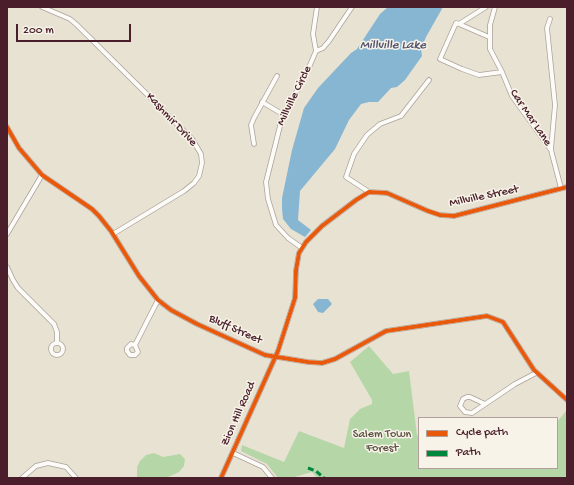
<!DOCTYPE html>
<style>
body{margin:0}
#map{position:relative;width:574px;height:485px;overflow:hidden;background:#e8e2d2;font-family:"Gochi Hand",sans-serif}
canvas{display:block}
.frame{position:absolute;inset:0;border:8px solid #4a1f2b;pointer-events:none}
.legend{position:absolute;left:418px;top:417px;width:140px;height:52px;box-sizing:border-box;background:#f7f3e8;border:1px solid #b29e9c;margin:0;padding:5px 7px;list-style:none;font-size:12px;color:#4a1f2b}
.legend li{display:flex;align-items:center;gap:8px;height:20px}
.legend b{width:20px;border:1px solid #b29e9c}
.scale{position:absolute;left:16px;top:24px;width:115px;height:18px;box-sizing:border-box;border:2px solid #4a1f2b;border-top:0;padding-left:5px;font-size:12px;line-height:14px;white-space:nowrap;color:#4a1f2b;-webkit-text-stroke:3px #f7f3e8;paint-order:stroke}
</style>
<div id="map">
<canvas width="574" height="485"></canvas>
<div class="frame"></div>
<ul class="legend">
<li><b style="height:5px;background:#e8590c"></b>Cycle path</li>
<li><b style="height:5px;background:#00873e"></b>Path</li>
</ul>
<div class="scale">200 m</div>
</div>
<script>
const ctx = document.querySelector('canvas').getContext('2d');
ctx.lineJoin = 'round';
function fill(path, color) {
  ctx.fillStyle = color;
  ctx.fill(path, 'evenodd');
}
function toPath(rows) {
  const path = new Path2D();
  for (const r of rows) {
    if (r.length === 3) {
      path.moveTo(r[0] + r[2], r[1]);
      path.arc(r[0], r[1], r[2], 0, 2 * Math.PI);
      continue;
    }
    path.moveTo(r[0], r[1]);
    for (let i = 2; i < r.length; i += 2) path.lineTo(r[i], r[i + 1]);
  }
  return path;
}
function strokePath(path, color, width, dash) {
  ctx.strokeStyle = color;
  ctx.lineWidth = width;
  ctx.lineCap = dash ? 'butt' : 'round';
  ctx.setLineDash(dash || []);
  ctx.stroke(path);
}
function drawText(font, color, halo, rows, align = 'center') {
  ctx.font = font + ' "Gochi Hand",sans-serif';
  ctx.lineWidth = 3;
  ctx.setLineDash([]);
  ctx.textBaseline = 'middle';
  ctx.strokeStyle = halo;
  ctx.fillStyle = color;
  for (const [text, x, y, turn = 0] of rows) {
    ctx.save();
    ctx.translate(x, y);
    ctx.rotate((+turn || 0) * Math.PI / 180);
    ctx.textAlign = isNaN(turn) ? turn : align;
    if (halo) ctx.strokeText(text, 0, 0);
    ctx.fillText(text, 0, 0);
    ctx.restore();
  }
}
fill(toPath([
 [369,346,393,374,409,371,417,435,419,437,419,468,557,468,557,422,567,410,567,478,317,478,312,472,291,478,278,478,267,464,241,451,242,445,284,462,299,431,344,448,350,419,360,409,372,404,372,400,350,362],
 [154,453,163,457,180,454,185,459,184,466,179,472,166,478,137,478,137,467,140,461,146,455]
]), '#b5d7a8');
fill(toPath([
 [388,7,443,7,426,37,421,49,422,56,405,80,397,87,391,88,378,102,369,102,361,104,349,120,335,149,300,191,298,220,311,230,305,237,291,229,283,219,282,209,282,198,292,150,304,108,318,88,351,53,357,49,380,14],
 [318,299,328,299,332,304,323,313,318,312,313,304]
]), '#87b6d2');
const minor = toPath([
 [42,7,70,19,77,25,192,139,201,154,202,163,199,176,194,183,184,191,113,234],
 [486,7,459,24,456,23,440,59,462,69,479,75,502,72],
 [495,7,490,25,490,49,502,72,512,96,551,150,561,188],
 [550,19,547,28,555,105,551,149],
 [459,24,489,37],
 [316,51,323,48,329,41,352,7],
 [262,102,284,115],
 [7,127,19,148,42,175,92,209,99,216,111,231,139,276,158,300,171,310,197,324,265,355,308,362,322,363,335,359,386,331,487,316,503,322,534,370,567,400],
 [254,144,251,125,254,118,277,76],
 [369,192,346,177,354,154,367,135,380,124,401,116,429,80],
 [7,234,42,175],
 [302,248,288,238,276,225,268,199,266,182,281,122,310,65,316,51,313,34,317,7],
 [7,267,13,280,18,288,54,324,57,332,57,342],
 [57,349,6],
 [135,345,138,352,135,355,130,355,127,351,127,348,131,344,135,345,158,300],
 [485,404,470,397,467,397,463,399,460,406,465,412,472,413,515,384,536,373],
 [233,453,263,467,272,478],
 [22,478,36,466,48,463,66,467,76,478],
 [221,478,278,351,295,298,296,270,299,253,306,242,322,226,356,200,369,192,387,193,428,211,440,215,454,216,567,187]
]);
strokePath(minor, '#aba29b', 5.5);
strokePath(minor, '#fcfbf8', 4);
strokePath(toPath([
 [308,468,316,471,324,478]
]), '#00873e', 3, [6, 3]);
strokePath(toPath([
 [7,127,19,148,42,175,92,209,99,216,111,231,139,276,158,300,171,310,197,324,265,355,308,362,322,363,335,359,386,331,487,316,503,322,534,370,567,400],
 [221,478,278,351,295,298,296,270,299,253,306,242,322,226,356,200,369,192,387,193,428,211,440,215,454,216,567,187]
]), '#e8590c', 4);
drawText('12px', '#4a1f2b', '#f7f3e8', [
 ["Millville Circle",295,96,-64],
 ["Car Mar Lane",530,118,56],
 ["Kashmir Drive",171,120,47],
 ["Millville Street",484,197,-12],
 ["Bluff Street",235,330,24],
 ["Zion Hill Road",239,414,-66]
]);
drawText('12px', '#5e5446', '#f7f3e8', [
 ["Salem Town",382,435],
 ["Forest",382,449]
]);
drawText('italic 13px', '#52546e', '#f7f3e8', [
 ["Millville Lake",393,46]
]);
</script>
